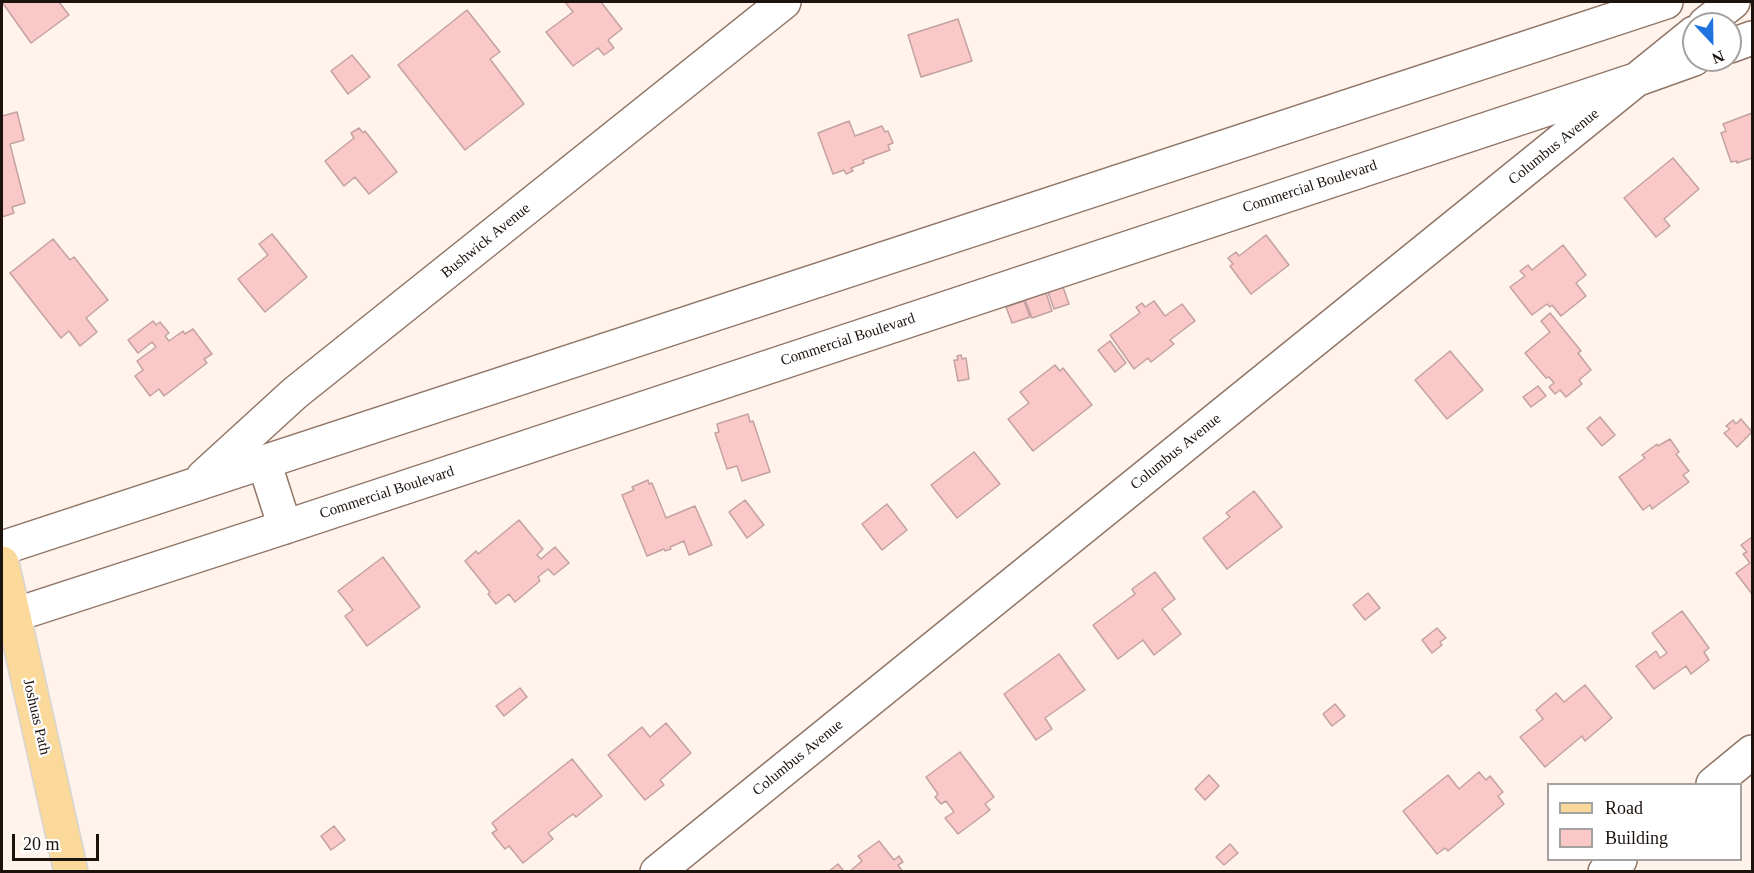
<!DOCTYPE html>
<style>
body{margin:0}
#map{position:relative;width:1754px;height:873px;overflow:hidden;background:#fff3ec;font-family:"Times New Roman",serif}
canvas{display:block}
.frame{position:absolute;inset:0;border:3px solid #1d130e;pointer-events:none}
.legend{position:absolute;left:1547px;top:783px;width:195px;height:78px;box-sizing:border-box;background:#fff;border:2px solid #a5a19f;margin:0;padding:8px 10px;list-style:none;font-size:18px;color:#1d130e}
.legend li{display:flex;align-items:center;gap:12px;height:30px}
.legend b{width:30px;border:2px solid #a5a19f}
.north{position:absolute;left:1682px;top:12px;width:60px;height:60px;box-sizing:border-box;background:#fff;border:2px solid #a5a19f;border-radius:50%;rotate:158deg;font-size:16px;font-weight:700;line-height:24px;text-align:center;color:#1d130e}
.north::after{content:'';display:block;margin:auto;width:21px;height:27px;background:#2073de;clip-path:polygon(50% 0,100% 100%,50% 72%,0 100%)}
.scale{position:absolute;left:12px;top:834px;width:87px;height:27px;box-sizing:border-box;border:3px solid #1d130e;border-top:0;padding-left:8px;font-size:18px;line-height:21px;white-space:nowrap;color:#1d130e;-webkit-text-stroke:4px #fff;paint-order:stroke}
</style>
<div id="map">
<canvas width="1754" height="873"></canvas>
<div class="frame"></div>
<ul class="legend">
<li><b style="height:8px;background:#fbd99a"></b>Road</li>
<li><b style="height:16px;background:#f9c8c7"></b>Building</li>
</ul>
<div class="north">N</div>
<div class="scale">20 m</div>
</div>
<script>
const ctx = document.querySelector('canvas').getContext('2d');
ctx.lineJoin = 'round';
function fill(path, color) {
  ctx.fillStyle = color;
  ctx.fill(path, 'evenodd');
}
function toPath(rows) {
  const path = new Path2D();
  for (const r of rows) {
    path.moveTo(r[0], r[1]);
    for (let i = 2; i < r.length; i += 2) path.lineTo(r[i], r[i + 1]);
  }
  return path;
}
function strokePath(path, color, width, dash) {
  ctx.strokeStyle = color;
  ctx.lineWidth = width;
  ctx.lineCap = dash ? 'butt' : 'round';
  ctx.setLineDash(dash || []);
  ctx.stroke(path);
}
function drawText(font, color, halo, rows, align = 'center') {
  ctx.font = font + ' "Times New Roman",serif';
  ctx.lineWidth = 4.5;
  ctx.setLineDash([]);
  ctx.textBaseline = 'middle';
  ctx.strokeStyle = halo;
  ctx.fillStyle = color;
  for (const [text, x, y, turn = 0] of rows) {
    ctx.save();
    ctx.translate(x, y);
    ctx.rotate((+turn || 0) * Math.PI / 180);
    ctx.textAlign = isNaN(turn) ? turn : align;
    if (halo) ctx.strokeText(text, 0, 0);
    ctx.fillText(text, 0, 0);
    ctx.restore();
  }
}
const building = toPath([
 [2,2,59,2,69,15,31,43,2,2],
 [565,2,601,2,622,29,608,40,614,48,604,55,598,48,573,66,546,32,573,12,565,2],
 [467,10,500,52,490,59,524,104,465,150,398,65,467,10],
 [958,19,972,61,921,77,908,35,958,19],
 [352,55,370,77,348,94,331,71,352,55],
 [17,112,24,140,10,144,25,203,12,207,14,213,2,217,2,116,17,112],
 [1752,113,1752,158,1737,163,1737,161,1731,162,1721,133,1726,131,1723,124,1752,113],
 [849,121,855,136,882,126,885,132,888,131,893,143,888,145,890,150,863,160,864,163,851,168,853,171,846,174,844,170,833,174,818,133,849,121],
 [359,128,363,133,365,131,397,172,369,194,355,177,344,186,325,161,354,138,351,133,359,128],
 [1673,158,1699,189,1664,219,1670,226,1656,237,1624,198,1673,158],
 [272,234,307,277,265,312,238,279,268,255,259,244,272,234],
 [1266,235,1289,265,1251,294,1230,266,1233,264,1228,258,1236,252,1239,256,1266,235],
 [53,239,70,260,74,257,108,300,86,318,97,332,80,346,69,331,61,338,10,273,53,239],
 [1563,245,1586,275,1576,283,1586,296,1561,316,1552,305,1550,307,1547,304,1532,315,1510,287,1525,276,1520,271,1528,265,1532,270,1563,245],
 [1063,287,1069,304,1054,309,1048,292,1063,287],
 [1046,293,1052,311,1032,318,1025,300,1046,293],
 [1024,301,1030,317,1012,323,1006,307,1024,301],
 [1154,301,1165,316,1182,304,1195,321,1170,340,1174,344,1151,362,1148,358,1134,369,1110,335,1140,313,1136,307,1142,303,1145,307,1154,301],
 [1550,313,1581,351,1578,353,1591,370,1579,380,1582,384,1566,397,1560,390,1555,394,1549,387,1554,383,1549,377,1546,378,1525,353,1550,332,1541,321,1550,313],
 [153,321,156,325,160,322,169,333,165,336,169,341,183,331,185,334,193,329,212,354,204,359,207,363,164,396,159,389,150,396,135,376,143,370,137,361,156,347,152,342,138,353,128,340,153,321],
 [1110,341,1126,363,1115,372,1098,350,1110,341],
 [1450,351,1483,390,1447,419,1415,380,1450,351],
 [961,355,962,359,966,358,969,379,958,381,954,360,958,360,957,356,961,355],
 [1055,365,1060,371,1063,368,1092,405,1033,451,1008,419,1029,403,1020,392,1055,365],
 [1538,386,1546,396,1531,407,1523,397,1538,386],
 [748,414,750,422,753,421,770,472,742,481,737,466,727,469,715,433,719,432,717,424,748,414],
 [1600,417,1615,435,1602,446,1587,428,1600,417],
 [1741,419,1752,432,1737,447,1724,433,1730,429,1726,426,1733,420,1736,424,1741,419],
 [1670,439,1679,452,1676,454,1689,471,1683,475,1689,482,1652,509,1650,505,1643,510,1619,477,1645,458,1642,455,1657,444,1658,446,1670,439],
 [974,452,1000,484,957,518,931,485,974,452],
 [648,480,649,484,652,483,666,518,695,506,712,545,689,555,684,541,670,547,671,549,665,551,664,549,647,556,622,495,634,490,632,487,648,480],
 [1254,491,1282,527,1227,569,1203,538,1230,517,1226,513,1254,491],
 [745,500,764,525,747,538,729,512,745,500],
 [887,504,907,530,882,550,862,524,887,504],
 [519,520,543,549,537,555,541,559,555,547,569,563,554,575,548,569,538,577,540,581,515,602,509,594,496,604,488,594,490,592,465,561,476,551,478,554,519,520],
 [1752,537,1752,594,1736,573,1750,563,1743,554,1747,552,1741,545,1752,537],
 [383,557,420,607,367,646,345,616,353,610,338,591,383,557],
 [1155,572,1175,599,1162,609,1181,634,1154,655,1143,640,1118,659,1093,625,1135,594,1132,589,1155,572],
 [1368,593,1380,608,1365,620,1353,605,1368,593],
 [1682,611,1709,648,1704,652,1709,660,1691,674,1686,666,1654,689,1636,666,1656,651,1660,658,1667,653,1652,633,1682,611],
 [1437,628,1446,638,1440,642,1442,645,1432,653,1422,640,1437,628],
 [1059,654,1085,690,1045,718,1052,729,1036,740,1004,694,1059,654],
 [1585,685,1612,718,1585,741,1582,736,1545,767,1520,737,1543,719,1536,710,1556,693,1564,702,1585,685],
 [520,688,527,697,504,716,496,706,520,688],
 [1335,704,1345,716,1332,726,1323,714,1335,704],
 [666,723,691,753,660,780,664,785,645,800,608,755,642,727,650,737,666,723],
 [960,752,994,797,985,804,990,810,958,834,945,818,954,812,946,801,941,804,935,797,938,794,926,777,960,752],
 [572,759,602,796,576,817,573,814,548,833,553,839,523,863,509,846,505,849,492,833,497,830,492,823,572,759],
 [1479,772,1486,780,1490,776,1503,792,1498,796,1504,804,1448,851,1445,848,1437,854,1403,811,1448,775,1459,789,1479,772],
 [1209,775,1219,786,1205,800,1195,789,1209,775],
 [334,826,345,840,331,850,321,836,334,826],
 [879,841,894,860,899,856,903,862,898,865,903,872,849,872,862,861,858,856,879,841],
 [1230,844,1238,853,1224,865,1216,857,1230,844],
 [838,864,843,870,841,872,828,872,838,864]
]);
fill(building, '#f9c8c7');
strokePath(building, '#c3a2a1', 1.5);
const minor = toPath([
 [1705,24,1733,2],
 [1730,46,1752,38],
 [264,462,285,527],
 [203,477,295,393,784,2],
 [2,548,1666,2],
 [2,619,285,527,1638,79,1694,59],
 [1713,784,1752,752],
 [657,872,1694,33],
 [1605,872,1620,860]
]);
const major = toPath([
 [2,563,71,872]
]);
strokePath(minor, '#907667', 36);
strokePath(major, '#d6d5d4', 36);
strokePath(minor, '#fff', 33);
strokePath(major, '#fbd99a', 33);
drawText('15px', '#1d130e', '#fff', [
 ["Columbus Avenue",1554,147,-39],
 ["Commercial Boulevard",1310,187,-18],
 ["Bushwick Avenue",486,241,-39],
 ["Commercial Boulevard",848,340,-18],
 ["Columbus Avenue",1176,452,-39],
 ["Commercial Boulevard",387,493,-18],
 ["Joshuas Path",36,717,77],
 ["Columbus Avenue",798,758,-39]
]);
</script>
